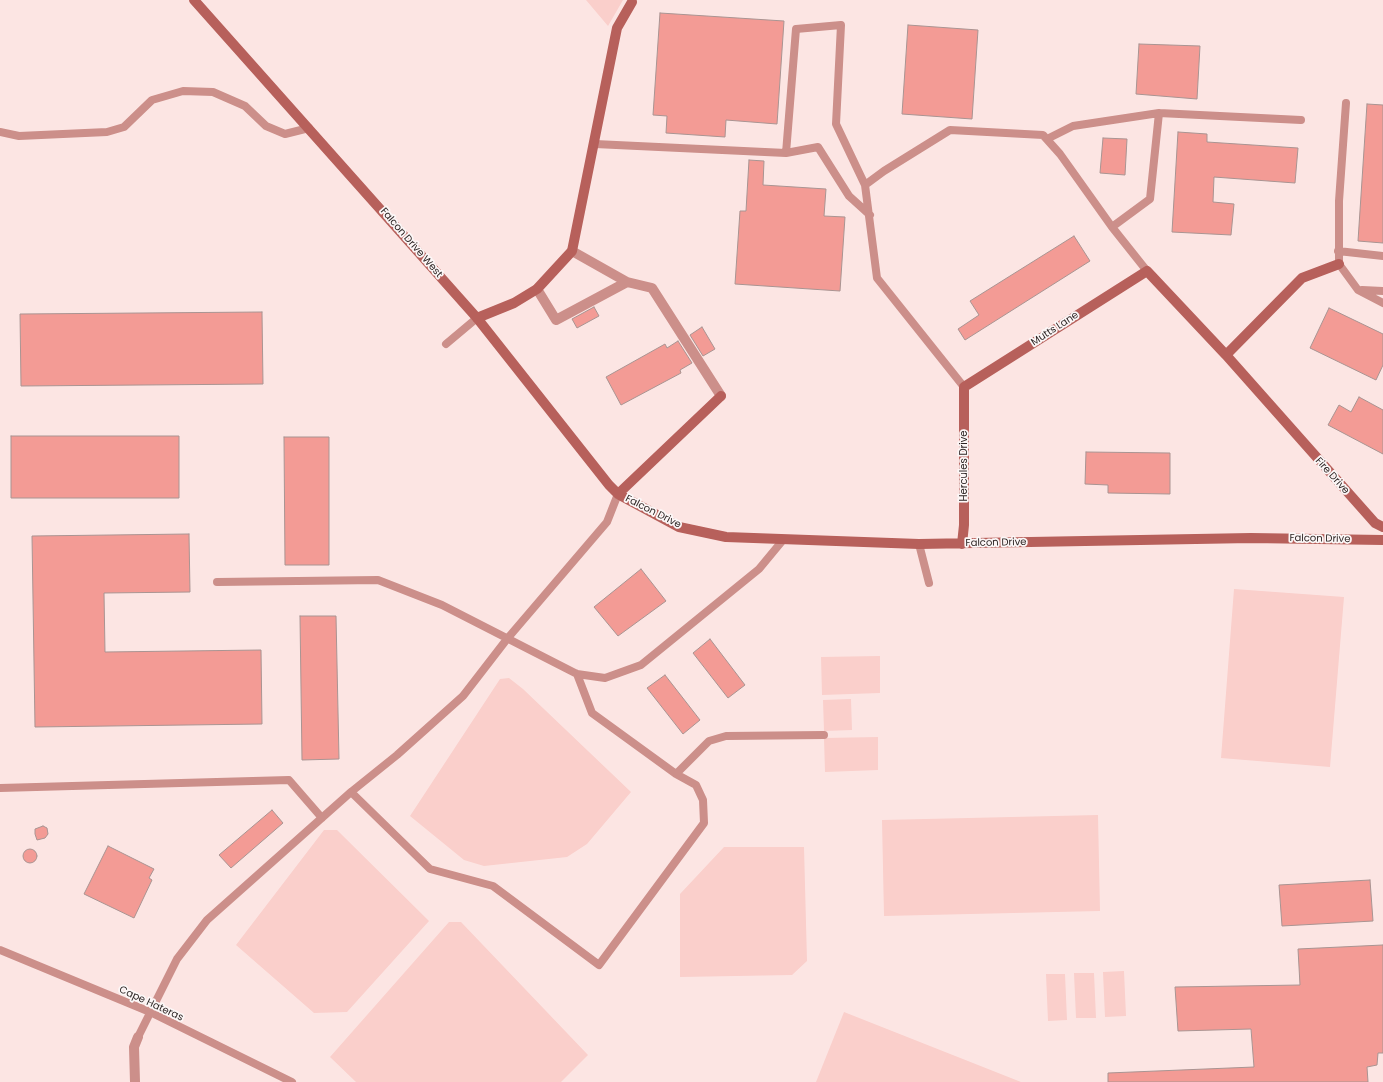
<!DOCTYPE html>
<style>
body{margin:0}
canvas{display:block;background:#fce5e3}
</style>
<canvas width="1383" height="1082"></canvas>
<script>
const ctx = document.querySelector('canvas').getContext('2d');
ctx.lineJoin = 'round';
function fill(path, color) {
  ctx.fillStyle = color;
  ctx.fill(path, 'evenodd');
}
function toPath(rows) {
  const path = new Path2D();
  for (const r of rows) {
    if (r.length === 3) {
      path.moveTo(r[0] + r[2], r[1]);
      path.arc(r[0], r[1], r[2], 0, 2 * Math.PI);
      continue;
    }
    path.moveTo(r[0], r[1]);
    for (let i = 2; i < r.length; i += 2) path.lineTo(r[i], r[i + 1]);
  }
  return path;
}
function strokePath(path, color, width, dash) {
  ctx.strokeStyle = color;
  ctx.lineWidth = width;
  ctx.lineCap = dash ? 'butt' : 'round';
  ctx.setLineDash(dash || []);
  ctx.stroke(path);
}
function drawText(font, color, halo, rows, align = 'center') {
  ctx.font = font + ' Poppins,sans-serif';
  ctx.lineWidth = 3.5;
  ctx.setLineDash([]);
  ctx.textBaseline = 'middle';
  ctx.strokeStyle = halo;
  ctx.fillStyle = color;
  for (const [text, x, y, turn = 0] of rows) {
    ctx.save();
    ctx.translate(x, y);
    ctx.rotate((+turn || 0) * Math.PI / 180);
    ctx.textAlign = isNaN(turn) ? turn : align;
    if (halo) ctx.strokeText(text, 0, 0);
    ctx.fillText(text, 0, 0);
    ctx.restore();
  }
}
fill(toPath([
 [586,0,623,0,608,26],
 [1234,589,1344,597,1330,767,1221,758],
 [880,656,880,693,822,695,821,657],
 [509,678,523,689,631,792,587,844,567,857,484,866,464,860,410,816,500,679],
 [851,699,852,730,824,731,823,700],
 [878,737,878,770,825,772,824,738],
 [1098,815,1100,911,884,916,882,820],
 [324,830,337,830,429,921,347,1012,314,1013,236,945],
 [724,847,804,847,807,961,792,975,680,977,680,894],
 [449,922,461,922,588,1055,561,1082,356,1082,330,1057],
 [1124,971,1126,1016,1105,1017,1103,972],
 [1074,973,1094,973,1096,1018,1076,1018],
 [1046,974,1065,974,1067,1020,1048,1021],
 [844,1012,1021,1082,816,1082]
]), '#facfcb');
const building = toPath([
 [660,13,784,21,777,124,726,120,725,137,666,133,667,116,653,115,660,13],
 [908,25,978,30,972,119,902,114,908,25],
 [1139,44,1200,46,1197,99,1136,94,1139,44],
 [1367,104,1383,105,1383,243,1358,241,1367,104],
 [1178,132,1207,134,1207,142,1298,148,1295,183,1214,177,1213,202,1234,204,1231,235,1172,232,1178,132],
 [1103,138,1127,139,1125,175,1100,173,1103,138],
 [749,160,764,161,763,185,826,189,824,216,845,217,840,291,735,284,740,211,746,211,749,160],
 [1074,236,1090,261,965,340,958,329,979,315,970,301,1074,236],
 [594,307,599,316,577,328,572,319,594,307],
 [1329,308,1383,334,1383,365,1376,380,1310,348,1329,308],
 [262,312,263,384,21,386,20,314,262,312],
 [702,327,715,349,703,356,690,335,702,327],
 [678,341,692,363,680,370,681,373,621,405,606,377,665,344,667,348,678,341],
 [1359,397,1383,410,1383,454,1328,425,1339,405,1351,412,1359,397],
 [11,436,179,436,179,498,11,498,11,436],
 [284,437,329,437,329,565,285,565,284,437],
 [1086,452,1170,453,1170,494,1108,493,1108,485,1085,484,1086,452],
 [189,534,190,592,104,593,105,652,261,650,262,724,35,727,32,536,189,534],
 [641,569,666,601,618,636,594,607,641,569],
 [300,616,336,616,339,759,302,760,300,616],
 [710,639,745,685,728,698,693,653,710,639],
 [665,675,700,720,683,734,647,688,665,675],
 [272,810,283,823,231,868,219,855,272,810],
 [43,826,47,828,48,834,45,838,37,840,35,834,35,829,43,826],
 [108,846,154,869,149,878,152,880,134,918,84,894,108,846],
 [30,856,7],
 [1370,880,1373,921,1282,926,1279,885,1370,880],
 [1383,945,1383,1053,1378,1053,1377,1065,1367,1067,1368,1082,1108,1082,1108,1073,1254,1067,1251,1029,1178,1031,1175,987,1300,985,1298,949,1383,945]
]);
fill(building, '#f39b95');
strokePath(building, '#a99492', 1);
strokePath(toPath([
 [1346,103,1339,201,1339,264,1358,290,1383,303],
 [0,132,19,136,107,132,124,127,152,100,183,91,213,92,245,106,266,126,285,134,309,128],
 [1047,139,1073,126,1159,113,1301,120],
 [595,144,786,153,818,147,849,196,870,215],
 [786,153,796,29,841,25,836,124,865,185,877,278,964,387],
 [865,185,884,171,950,130,1043,135,1060,154,1112,227,1147,271],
 [1112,227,1150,199,1159,113],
 [1338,251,1383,256],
 [1362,290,1383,291],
 [446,344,477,318],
 [919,544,929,583],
 [217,582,378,580,442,605,577,674,605,678,641,665,759,569,783,540],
 [676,774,709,741,726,736,824,735],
 [0,788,289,780,322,818],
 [351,792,430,869,493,886,599,965,704,823,703,800,696,785,676,774,592,713,577,674],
 [0,950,150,1012,292,1082],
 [138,1037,177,959,207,920,351,792,397,755,463,696,507,639,607,522,618,494]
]), '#cc8f8a', 8);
strokePath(toPath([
 [572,251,627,282,652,288,721,396],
 [537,289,556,320,627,282],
 [135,1082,134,1047,138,1037]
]), '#cc8f8a', 10);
strokePath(toPath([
 [194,0,477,318,609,485,618,494,679,527,726,537,919,544,1251,538,1383,540],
 [477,318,514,303,537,289,572,251,617,28,632,2],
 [1226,355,1302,278,1339,264],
 [618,494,721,396],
 [962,544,964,525,964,387,1147,271,1226,355,1375,523,1383,527]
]), '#b7605b', 10);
drawText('10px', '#2c2423', '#fcf7f7', [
 ["Falcon Drive West",411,243,49],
 ["Mutts Lane",1055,329,-33],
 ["Hercules Drive",964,466,-90],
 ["Fire Drive",1332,476,48],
 ["Falcon Drive",653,512,27],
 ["Falcon Drive",1320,539,1],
 ["Falcon Drive",996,543,-1],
 ["Cape Hateras",151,1004,25]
]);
</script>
